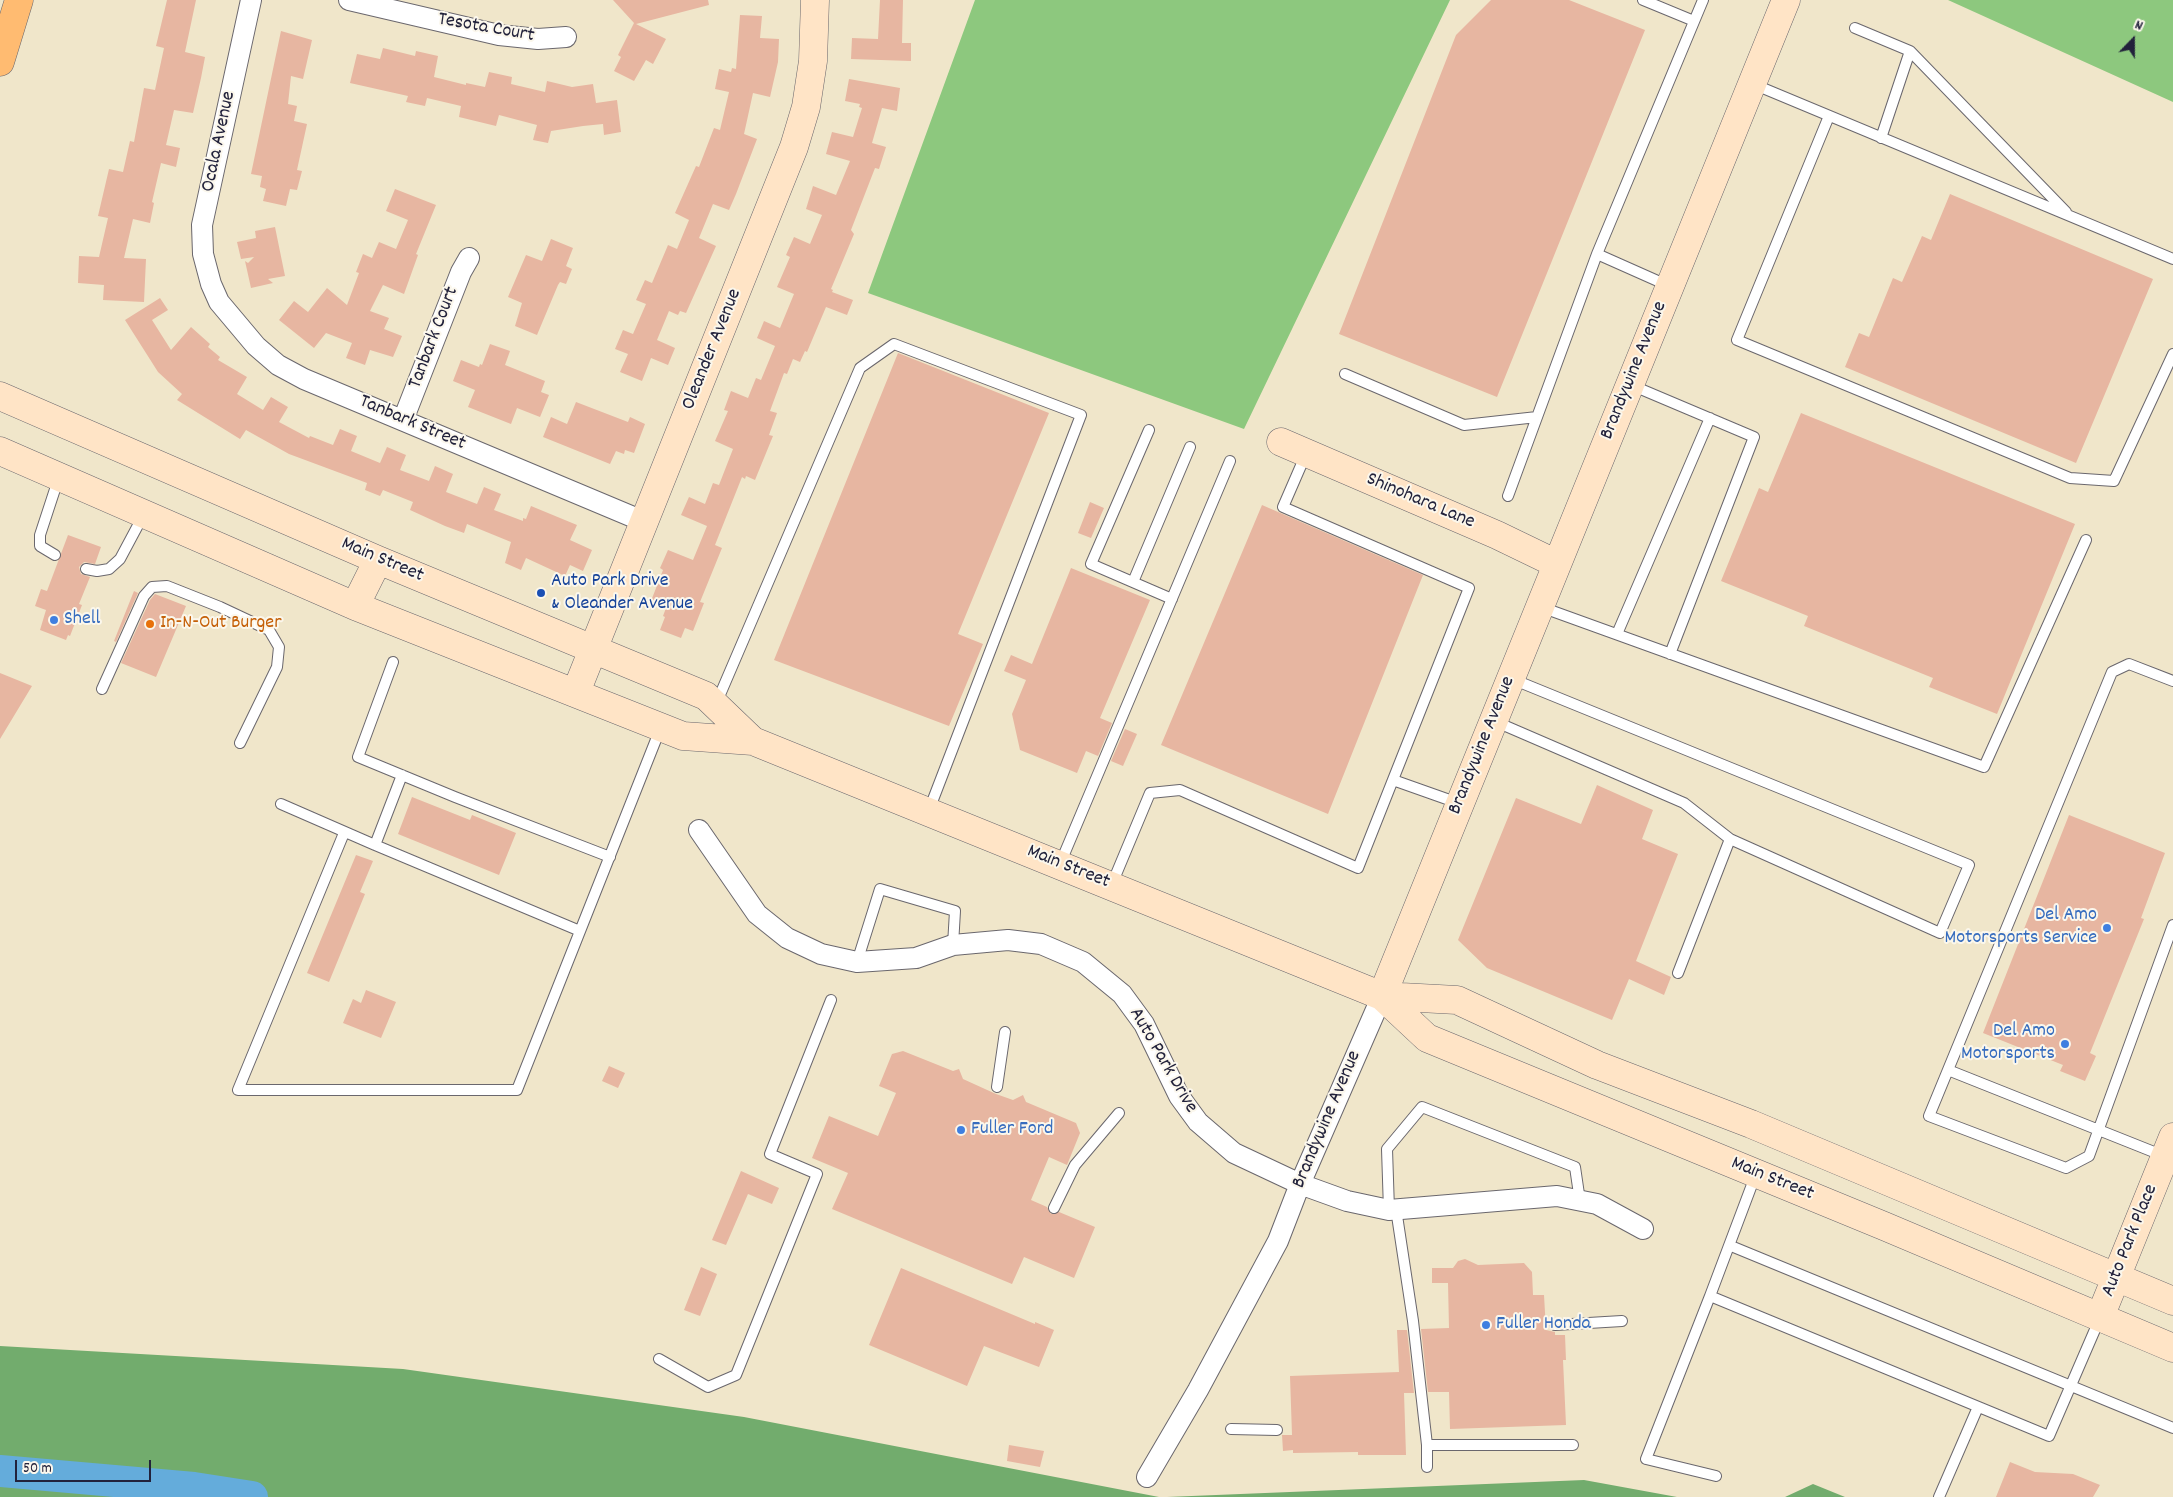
<!DOCTYPE html>
<style>
body{margin:0}
#map{position:relative;width:2173px;height:1497px;overflow:hidden;background:#f0e6ca;font-family:Dekko,sans-serif}
canvas{display:block}
.north{position:absolute;left:2108px;top:15px;width:50px;height:50px;-webkit-text-stroke:4px #fbf7ec;paint-order:stroke;rotate:22deg;font-size:14px;font-weight:700;line-height:20px;text-align:center;color:#22223b}
.north::after{content:'';display:block;margin:auto;width:18px;height:22px;background:#22223b;clip-path:polygon(50% 0,100% 100%,50% 72%,0 100%)}
.scale{position:absolute;left:15px;top:1460px;width:136px;height:22px;box-sizing:border-box;border:2px solid #22223b;border-top:0;padding-left:6px;font-size:15px;line-height:18px;white-space:nowrap;color:#22223b;-webkit-text-stroke:4px #fbf7ec;paint-order:stroke}
</style>
<div id="map">
<canvas width="2173" height="1497"></canvas>
<div class="north">N</div>
<div class="scale">50 m</div>
</div>
<script>
const ctx = document.querySelector('canvas').getContext('2d');
ctx.lineJoin = 'round';
function fill(path, color) {
  ctx.fillStyle = color;
  ctx.fill(path, 'evenodd');
}
function toPath(rows) {
  const path = new Path2D();
  for (const r of rows) {
    path.moveTo(r[0], r[1]);
    for (let i = 2; i < r.length; i += 2) path.lineTo(r[i], r[i + 1]);
  }
  return path;
}
function strokePath(path, color, width, dash) {
  ctx.strokeStyle = color;
  ctx.lineWidth = width;
  ctx.lineCap = dash ? 'butt' : 'round';
  ctx.setLineDash(dash || []);
  ctx.stroke(path);
}
function drawText(font, color, halo, rows, align = 'center') {
  ctx.font = font + ' Dekko,sans-serif';
  ctx.lineWidth = 4;
  ctx.setLineDash([]);
  ctx.textBaseline = 'middle';
  ctx.strokeStyle = halo;
  ctx.fillStyle = color;
  for (const [text, x, y, turn = 0] of rows) {
    ctx.save();
    ctx.translate(x, y);
    ctx.rotate((+turn || 0) * Math.PI / 180);
    ctx.textAlign = isNaN(turn) ? turn : align;
    if (halo) ctx.strokeText(text, 0, 0);
    ctx.fillText(text, 0, 0);
    ctx.restore();
  }
}
fill(toPath([
 [975,0,1450,0,1244,429,868,293],
 [1948,0,2173,0,2173,102]
]), '#8dc87e');
fill(toPath([
 [0,1346,403,1369,744,1417,1159,1497,0,1497],
 [1584,1480,1677,1497,1167,1497],
 [1813,1484,1845,1497,1785,1497]
]), '#72ac6d');
strokePath(toPath([
 [0,1471,194,1488,252,1497]
]), '#64acdb', 32);
fill(toPath([
 [167,0,196,0,185,52,205,57,201,78,193,113,174,110,166,145,180,148,176,167,161,163,152,202,154,203,150,223,133,219,124,258,146,259,144,302,103,300,104,285,78,283,79,256,99,257,108,218,98,216,109,169,123,172,130,141,134,142,144,88,155,90,164,48,156,46],
 [613,0,708,0,709,5,636,24,666,39,653,64,646,60,634,81,614,71,621,57,618,55,634,23],
 [880,0,903,0,902,43,911,43,911,61,851,59,852,38,878,39],
 [1491,0,1569,0,1645,30,1497,397,1339,334,1456,35],
 [740,15,762,16,760,38,779,39,778,62,770,97,753,93,744,134,757,139,736,194,729,210,713,204,699,238,716,246,686,313,680,311,678,315,669,311,657,340,675,348,668,365,651,358,642,381,620,372,628,354,615,349,623,330,633,334,646,304,636,300,645,280,652,283,668,245,677,249,689,220,675,213,696,166,699,167,714,128,720,130,729,92,715,89,719,69,731,72,732,68,736,69],
 [281,31,312,40,303,79,291,76,288,104,297,106,294,121,307,124,297,170,302,171,297,190,290,189,286,206,263,201,266,189,260,187,262,176,251,174],
 [383,48,415,56,416,51,438,56,434,77,466,85,466,83,485,87,489,72,512,77,511,84,545,92,547,81,572,87,593,84,596,103,617,100,621,132,604,135,603,124,583,126,551,131,548,143,533,140,537,125,499,115,496,126,459,117,461,106,427,98,425,106,406,102,408,96,350,83,357,54,380,59],
 [849,79,900,88,897,111,882,108,872,143,886,147,879,169,875,168,851,230,854,234,831,289,833,290,832,292,853,300,847,315,826,307,807,352,805,351,800,362,793,359,787,374,784,373,770,411,777,413,769,435,773,436,755,480,746,476,745,479,742,477,715,545,722,548,700,602,704,603,693,631,685,628,681,638,660,630,665,617,663,616,666,608,651,601,663,570,660,568,668,550,693,560,707,526,681,515,689,497,705,504,713,483,719,485,733,449,715,441,728,411,724,410,731,391,748,398,756,378,761,380,775,346,757,338,764,321,780,328,794,294,777,287,790,257,786,255,794,237,810,244,822,215,806,209,813,186,836,195,850,161,826,154,832,132,853,137,862,108,859,107,860,104,845,101],
 [395,189,436,205,416,254,418,255,404,294,383,285,370,311,389,318,384,329,402,336,393,357,370,350,365,365,346,358,352,343,326,333,314,348,279,320,294,301,308,312,327,288,347,305,359,273,356,272,363,254,372,258,379,242,396,249,408,220,386,211],
 [1950,194,2153,279,2076,463,1845,367,1859,333,1869,337,1893,278,1902,282,1922,236,1931,240],
 [275,227,285,276,268,279,273,283,251,288,245,261,248,263,254,257,241,259,237,242,256,238,255,231],
 [551,239,573,248,566,266,572,269,566,284,560,282,558,285,537,335,515,326,522,303,508,297,526,255,542,261],
 [160,298,168,310,152,320,171,350,191,327,210,344,208,347,220,357,218,360,247,377,237,394,263,410,271,397,288,407,279,422,309,438,310,436,333,445,340,429,357,436,351,451,380,463,387,447,406,455,400,470,429,481,435,466,453,474,446,492,477,504,484,487,501,494,494,510,523,521,523,518,526,519,531,506,577,525,570,540,592,550,583,571,570,565,565,576,526,558,521,570,505,563,511,542,467,524,464,533,445,526,410,510,413,502,383,490,380,496,365,490,367,483,289,454,246,430,240,439,177,400,182,394,158,372,125,320],
 [490,344,510,351,505,365,545,381,541,392,549,395,540,417,517,408,511,424,468,407,475,390,453,381,461,360,479,367,480,364,482,365],
 [898,353,1049,413,958,634,983,644,949,726,774,660],
 [576,402,628,422,630,417,645,424,634,453,625,450,624,454,616,451,610,464,543,437,551,417,567,424],
 [1801,413,2075,524,1997,714,1929,687,1933,678,1804,626,1808,616,1721,581,1759,488,1768,492],
 [1090,502,1104,508,1091,538,1078,533],
 [1262,505,1423,575,1328,814,1161,745],
 [68,535,101,547,95,564,84,562,79,567,81,574,90,577,79,604,82,605,70,636,68,635,66,640,40,630,46,610,35,606,41,589,47,591],
 [1071,568,1150,600,1100,718,1112,723,1098,756,1086,751,1077,773,1020,750,1012,714,1026,680,1004,671,1011,655,1032,664],
 [134,591,138,593,116,642,114,641],
 [155,594,186,606,156,677,121,663,150,600],
 [0,673,32,686,0,739],
 [1125,729,1137,734,1123,766,1111,761],
 [1597,785,1653,810,1642,839,1678,854,1636,961,1671,977,1664,995,1629,979,1612,1020,1487,968,1458,940,1516,798,1581,824],
 [412,797,470,820,472,815,516,833,499,875,398,834],
 [2069,815,2165,853,2141,918,2144,919,2090,1053,2096,1056,2085,1081,2060,1071,2063,1065,1983,1033],
 [356,855,373,861,360,892,365,894,329,982,307,973],
 [366,990,396,1002,381,1038,343,1023,353,999,361,1003],
 [903,1051,953,1071,959,1069,963,1079,996,1094,1013,1100,1023,1095,1026,1102,1076,1123,1080,1133,1067,1165,1049,1157,1031,1200,1047,1207,1051,1214,1059,1212,1095,1227,1074,1278,1024,1257,1012,1284,832,1209,848,1173,812,1158,829,1116,878,1136,896,1093,879,1086,892,1054],
 [609,1066,625,1073,618,1088,602,1081],
 [741,1171,779,1188,772,1204,748,1194,726,1245,712,1240],
 [1465,1259,1478,1265,1524,1263,1532,1272,1533,1295,1544,1295,1546,1330,1555,1332,1555,1335,1565,1335,1566,1360,1563,1360,1566,1425,1450,1429,1449,1392,1428,1392,1421,1329,1449,1328,1448,1283,1432,1283,1432,1268,1453,1268,1458,1261],
 [701,1267,717,1274,700,1316,684,1310],
 [901,1268,1035,1324,1035,1322,1054,1330,1039,1367,984,1346,967,1386,869,1345],
 [1397,1330,1407,1330,1414,1393,1404,1393,1406,1455,1358,1455,1358,1452,1293,1453,1293,1450,1283,1451,1282,1435,1292,1435,1290,1376,1399,1372],
 [1009,1445,1044,1451,1040,1467,1007,1461],
 [2010,1462,2035,1472,2073,1474,2100,1485,2093,1497,1996,1497]
]), '#e7b6a1');
const lane = toPath([
 [1643,0,1694,21],
 [1855,28,1910,51,1881,138],
 [1910,51,2066,212],
 [1753,84,2173,259],
 [1829,116,1737,340,2070,478,2114,481,2173,354],
 [1669,286,1597,254,1703,0],
 [1345,374,1464,425,1537,417],
 [1631,385,1754,437,1670,654],
 [1149,430,1091,564,1172,599],
 [1508,496,1597,254],
 [55,555,40,546,40,535,59,477],
 [86,569,97,571,109,569,120,559,144,514],
 [1133,582,1190,447],
 [1541,607,1984,767,2086,540],
 [1617,634,1710,418],
 [393,662,358,757,455,797,610,857],
 [2173,681,2129,664,2112,672,1929,1116,2066,1168,2089,1156,2173,925],
 [102,689,144,596,152,587,167,586,220,607,269,630,279,647,277,667,240,743],
 [716,704,860,368,894,344,1081,415,929,810],
 [1494,721,1684,803,1730,839,1940,933,1969,865,1512,679],
 [1393,780,1458,803],
 [281,804,375,845,402,775],
 [344,833,238,1090,517,1090,661,727],
 [375,845,580,931],
 [1060,864,1230,461],
 [1112,884,1150,793,1180,790,1358,868,1469,588,1283,507,1306,454],
 [857,962,880,889,955,911,953,945],
 [1678,973,1730,839],
 [1948,1070,2164,1156],
 [997,1087,1005,1032],
 [1756,1174,1710,1296,2049,1436,2100,1318],
 [1054,1208,1075,1165,1119,1113],
 [1396,1209,1413,1321,1427,1445,1573,1445],
 [1389,1210,1387,1149,1422,1107,1575,1167,1580,1201],
 [1731,1246,2173,1428],
 [1710,1296,1646,1459,1716,1476],
 [1555,1325,1622,1321],
 [659,1359,708,1387,736,1375,817,1174,770,1154,831,1000],
 [1231,1429,1277,1430],
 [1427,1445,1427,1467],
 [1939,1497,1978,1407]
]);
const street = toPath([
 [251,0,202,225,203,254,211,284,219,302,256,346,278,365,304,379,645,522],
 [349,0,499,35,538,39,566,37],
 [403,420,461,272,469,258],
 [699,830,757,914,787,938,821,954,857,962,916,958,953,945,1008,940,1041,944,1083,962,1122,994,1144,1024,1179,1096,1198,1122,1234,1153,1300,1184,1347,1201,1389,1210,1557,1196,1597,1204,1643,1229],
 [1147,1477,1198,1390,1278,1241,1300,1184,1382,996]
]);
const secondary = toPath([
 [0,396,378,560,706,696,753,741],
 [1281,442,1497,535,1557,564],
 [0,451,355,606,683,736,753,741,1382,996,1457,1000,1597,1065,1751,1124,2173,1301],
 [355,606,378,560],
 [576,692,794,147,806,107,813,61,815,0],
 [1382,996,1786,0],
 [1382,996,1427,1038,1884,1226,2173,1348],
 [2100,1317,2173,1137]
]);
const highway = toPath([
 [0,62,19,0]
]);
strokePath(lane, '#6a676d', 12);
strokePath(street, '#6a676d', 22);
strokePath(secondary, '#6a676d', 29);
strokePath(highway, '#6a676d', 29);
strokePath(lane, '#fff', 10);
strokePath(street, '#fff', 20);
strokePath(secondary, '#ffe4c6', 28);
strokePath(highway, '#ffbb71', 28);
for (const [x, y, r, color] of [
 [541,593,5,"#1a4fb4"],
 [54,620,5,"#3f7fe0"],
 [150,624,5,"#e8710a"],
 [2107,928,5,"#3f7fe0"],
 [2065,1044,5,"#3f7fe0"],
 [961,1130,5,"#3f7fe0"],
 [1486,1325,5,"#3f7fe0"]
]) {
  const dot = new Path2D();
  dot.arc(x, y, r, 0, 2 * Math.PI);
  ctx.fillStyle = color;
  ctx.fill(dot);
  strokePath(dot, '#fbf7ec', 2);
}
drawText('20px', '#22223b', '#fbf7ec', [
 ["Tesota Court",486,29,10],
 ["Ocala Avenue",220,142,-78],
 ["Tanbark Court",435,338,-69],
 ["Oleander Avenue",713,350,-68],
 ["Brandywine Avenue",1635,371,-68],
 ["Tanbark Street",412,424,23],
 ["Shinohara Lane",1420,502,23],
 ["Main Street",382,561,23],
 ["Brandywine Avenue",1483,746,-68],
 ["Main Street",1068,868,22],
 ["Auto Park Drive",1162,1061,60],
 ["Brandywine Avenue",1328,1120,-67],
 ["Main Street",1772,1180,22],
 ["Auto Park Place",2131,1241,-68]
]);
drawText('20px', '#164399', '#fbf7ec', [
 ["Auto Park Drive",551,582],
 ["& Oleander Avenue",551,605]
], 'left');
drawText('20px', '#366cbe', '#fbf7ec', [
 ["Shell",64,620],
 ["Del Amo",2097,916,"right"],
 ["Motorsports Service",2097,939,"right"],
 ["Del Amo",2055,1032,"right"],
 ["Motorsports",2055,1055,"right"],
 ["Fuller Ford",971,1130],
 ["Fuller Honda",1496,1325]
], 'left');
drawText('20px', '#c56008', '#fbf7ec', [
 ["In-N-Out Burger",160,624]
], 'left');
</script>
